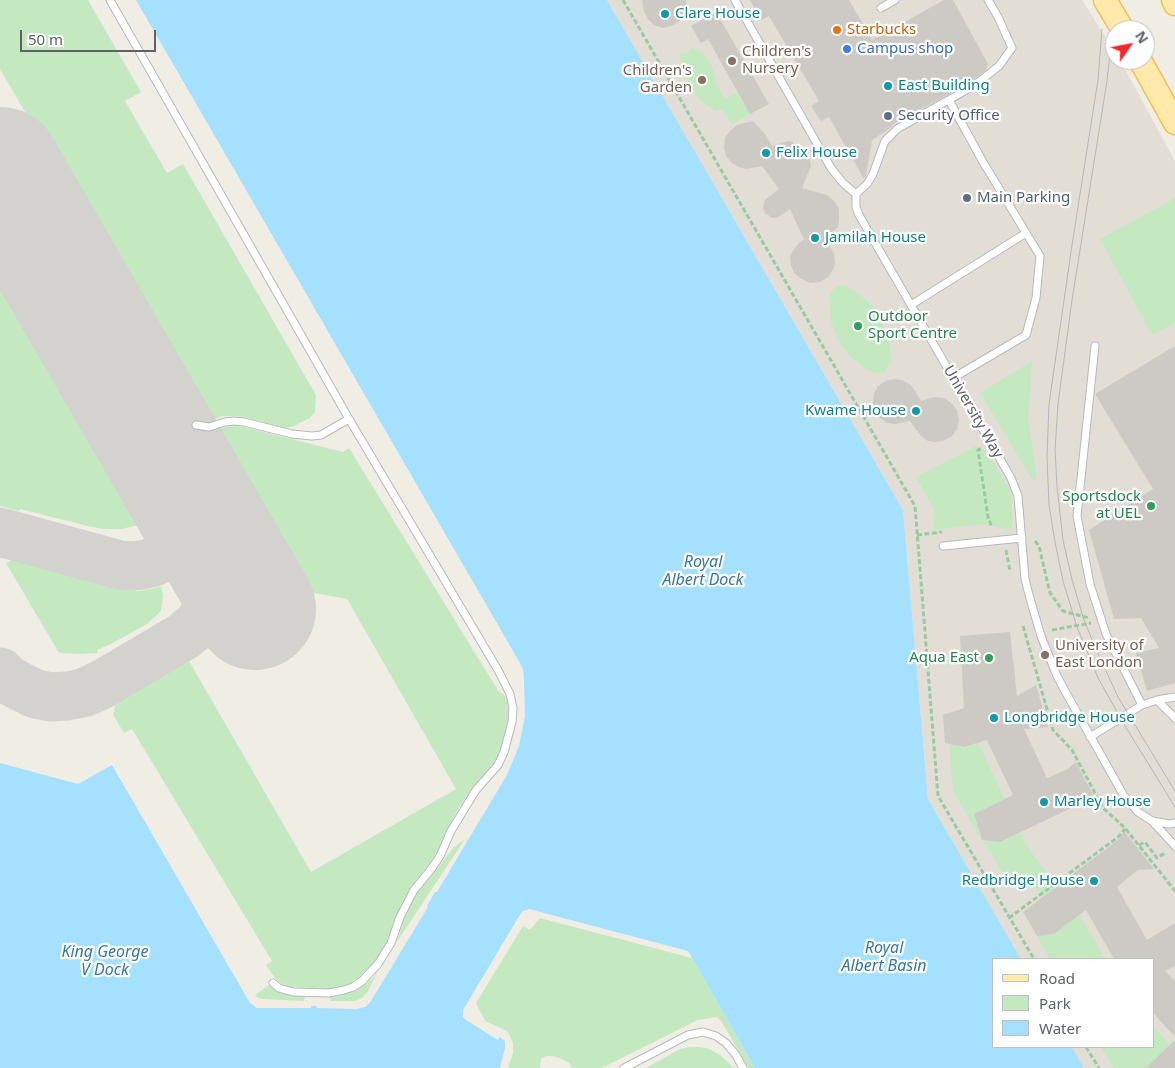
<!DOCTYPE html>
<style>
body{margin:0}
#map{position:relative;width:1175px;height:1068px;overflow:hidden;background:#f0ede5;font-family:"Noto Sans",sans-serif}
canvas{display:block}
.legend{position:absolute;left:992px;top:958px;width:162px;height:90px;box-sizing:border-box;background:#fff;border:1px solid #bec0c2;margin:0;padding:6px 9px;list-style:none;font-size:15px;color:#5d6267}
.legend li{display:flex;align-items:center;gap:10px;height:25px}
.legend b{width:25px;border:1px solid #bec0c2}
.north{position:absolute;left:1105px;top:20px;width:50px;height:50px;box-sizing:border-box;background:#fff;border:1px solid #bec0c2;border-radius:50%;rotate:57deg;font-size:14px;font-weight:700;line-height:20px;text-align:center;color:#5d6267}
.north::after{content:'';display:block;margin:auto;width:18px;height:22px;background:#f3282b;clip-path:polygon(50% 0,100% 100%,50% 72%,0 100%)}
.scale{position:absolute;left:20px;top:30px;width:136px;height:22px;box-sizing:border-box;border:2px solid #5d6267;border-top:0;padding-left:6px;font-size:15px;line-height:18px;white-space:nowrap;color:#5d6267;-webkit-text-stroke:4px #fff;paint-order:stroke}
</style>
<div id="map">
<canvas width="1175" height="1068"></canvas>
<ul class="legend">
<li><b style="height:6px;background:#ffeaab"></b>Road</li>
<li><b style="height:14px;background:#c4e9c1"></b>Park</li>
<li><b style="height:14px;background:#a6e0ff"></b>Water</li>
</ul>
<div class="north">N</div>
<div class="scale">50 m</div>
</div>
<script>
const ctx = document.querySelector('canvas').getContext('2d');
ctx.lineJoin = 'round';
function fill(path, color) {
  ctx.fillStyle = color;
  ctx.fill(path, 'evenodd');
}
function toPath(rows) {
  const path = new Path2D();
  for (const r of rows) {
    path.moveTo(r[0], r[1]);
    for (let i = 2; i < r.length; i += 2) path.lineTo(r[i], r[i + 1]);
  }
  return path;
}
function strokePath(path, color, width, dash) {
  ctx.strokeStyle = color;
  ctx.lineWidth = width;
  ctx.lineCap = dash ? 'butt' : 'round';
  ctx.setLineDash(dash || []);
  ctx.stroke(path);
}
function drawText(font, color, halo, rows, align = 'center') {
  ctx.font = font + ' "Noto Sans",sans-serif';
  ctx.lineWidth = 4.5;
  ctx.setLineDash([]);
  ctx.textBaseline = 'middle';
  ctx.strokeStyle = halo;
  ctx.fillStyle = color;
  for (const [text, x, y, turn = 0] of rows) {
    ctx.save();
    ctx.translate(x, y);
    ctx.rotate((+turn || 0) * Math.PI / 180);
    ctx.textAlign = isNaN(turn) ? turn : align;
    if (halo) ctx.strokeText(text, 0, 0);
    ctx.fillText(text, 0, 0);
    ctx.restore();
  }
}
fill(toPath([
 [607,0,1082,0,1115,52,1115,60,1120,60,1175,161,1175,1068,1084,1068,1072,1047,1154,1047,1154,959,1021,959,928,799,903,510]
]), '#e2ded6');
fill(toPath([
 [0,0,88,0,141,92,125,101,167,173,183,164,316,395,315,412,310,418,294,426,286,428,282,428,244,417,234,416,223,416,206,422,0,69],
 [691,47,700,51,706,57,712,66,718,87,725,99,737,92,750,114,732,124,722,109,715,111,698,98,690,86,683,71,680,58,680,52,687,54],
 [1175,198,1175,323,1152,335,1100,239],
 [0,270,145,521,138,525,130,527,121,529,104,529,92,527,20,509,19,511,0,506],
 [839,286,848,286,856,292,872,305,880,318,885,330,889,342,891,355,890,365,884,372,877,373,869,371,851,357,841,345,831,322,829,298,833,289],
 [1032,361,1028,419,1037,477,1033,481,980,393],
 [234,426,244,427,343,452,349,448,499,692,502,693,505,696,507,701,508,708,508,720,501,749,496,761,472,788,457,811,433,859,411,887,397,915,392,931,386,944,375,961,359,978,349,984,339,987,328,989,291,987,281,983,275,978,266,965,272,961,132,729,124,733,113,715,116,702,189,661,311,872,456,789,347,599,304,591,212,433,226,427],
 [976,446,988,453,1010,491,1012,506,1012,527,1008,530,985,524,934,530,933,508,916,477],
 [12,560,138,591,151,589,161,586,163,596,161,611,156,616,147,624,111,644,97,650,98,653,80,654,59,653,6,563],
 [978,743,1005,799,974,814,981,840,953,790,949,744,964,748],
 [1021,833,1029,849,1056,886,1042,897,1027,873,1010,884,983,841,1000,842],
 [465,839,397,942,404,918,417,892,427,879,438,868,453,848],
 [1080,915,1105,959,1050,959,1037,936,1054,934],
 [540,918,692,958,755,1068,749,1068,721,1021,717,1017,698,1020,602,1068,572,1068,569,1063,560,1058,553,1056,546,1056,541,1059,540,1068,508,1068,513,1053,513,1043,510,1036,507,1031,485,1021,476,1003,523,926,530,930],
 [378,971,367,993,362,998,355,1001,330,1001,330,997,340,996,357,990,372,979],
 [269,985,276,991,281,993,305,997,304,1001,262,999,258,998,255,995],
 [1154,1027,1170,1045,1146,1068,1114,1068,1101,1047,1154,1047],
 [690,1047,699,1047,709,1049,719,1054,728,1062,733,1068,646,1068,680,1049]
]), '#c4e9c1');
fill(toPath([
 [136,0,607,0,903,510,928,799,1021,959,994,959,994,1047,1072,1047,1084,1068,755,1068,688,951,529,909,523,911,521,913,463,1010,463,1017,466,1020,498,1040,500,1037,505,1041,505,1048,500,1068,0,1068,0,763,78,784,112,765,250,1003,257,1008,311,1008,311,1006,316,1006,317,1008,356,1009,365,1007,371,1001,428,907,427,906,435,892,437,892,507,775,519,746,525,716,524,680,523,669,520,663]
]), '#a6e0ff');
strokePath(toPath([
 [0,211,17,220,31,231,44,244],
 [0,532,120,565,131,566,142,565,153,562,162,558,171,551,182,536,186,527,187,519,187,498,184,487],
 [0,672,7,679,21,687,36,694,51,697,67,696,83,693,101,685,184,636,197,625,205,614,211,602,215,588,218,573,217,559,208,527]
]), '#d3d2ce', 49);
strokePath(toPath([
 [0,168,255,609]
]), '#d3d2ce', 122);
fill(toPath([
 [642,0,686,0,688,17,671,26,663,28,654,25,648,19,644,12],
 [750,0,849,0,872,40,944,0,953,0,988,64,986,70,972,81,894,124,889,129,872,140,866,175,864,179,829,117,821,121,811,106,819,101,769,16,761,20],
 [716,12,769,104,750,114,708,39,701,43,691,26],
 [753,121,765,134,772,146,784,142,790,141,804,149,809,156,811,166,802,188,827,195,834,201,839,209,839,220,838,227,826,238,834,254,835,262,833,270,828,277,820,282,811,283,801,279,794,273,791,265,790,257,793,251,797,245,804,239,790,209,778,217,775,218,771,217,765,213,763,209,764,202,766,199,779,189,762,166,746,169,739,167,732,163,726,156,724,147,725,138,730,131,737,125],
 [1175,346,1175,683,1147,691,1136,653,1159,648,1141,618,1114,619,1089,530,1153,489,1095,394],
 [894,379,902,380,911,385,921,401,934,397,944,398,951,403,957,410,959,420,957,429,952,436,945,440,936,442,928,441,921,436,910,421,895,424,887,423,880,418,875,411,873,403,874,394,878,386,886,381],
 [1010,632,1017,696,1036,685,1048,727,1024,729,1047,778,1068,769,1076,762,1099,807,1082,803,1000,842,982,840,974,814,1013,795,987,740,964,747,945,743,943,715,964,708,960,636],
 [1124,831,1154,869,1138,870,1117,887,1147,940,1175,923,1175,966,1165,971,1175,981,1175,1037,1154,1014,1154,959,1114,959,1086,910,1054,934,1037,936,1023,912,1119,839],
 [1175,1040,1175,1068,1146,1068]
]), '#cdc9c4');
const lane = toPath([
 [110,0,349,419,498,670,510,694,513,708,512,722,504,752,498,765,476,790,451,831,440,856,432,868,414,890,400,917,391,943,378,964,362,981,353,987,344,990,329,993,293,992,279,988,273,983],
 [735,0,831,168,843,183,856,194,856,207,859,215,1011,478,1018,496,1025,579,1029,595,1041,636,1057,676,1065,691,1124,796,1138,812,1152,821,1169,824,1175,823],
 [881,8,895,0],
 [949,100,983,162,1040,256,1036,298,1026,335,953,378],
 [856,194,867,184,873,174,885,141,897,129,975,85,999,66,1012,48,998,17,988,0],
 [911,305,1026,233],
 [1095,346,1077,516,1090,584,1106,634,1142,705,1157,700,1175,718],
 [196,425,209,427,225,422,234,421,244,422,292,434,312,436,321,435,349,419],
 [943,546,1022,538],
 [1157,700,1175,697],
 [1090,737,1142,705],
 [1152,821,1175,846],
 [624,1068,688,1035,703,1032,716,1036,726,1043,736,1055,743,1068]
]);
const primary = toPath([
 [1105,0,1123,30],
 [1173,0,1175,4],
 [1140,60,1175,123]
]);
strokePath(lane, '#b6b9bd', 9);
strokePath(primary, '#f9bc55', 25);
strokePath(toPath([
 [623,0,915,506,938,796,1034,959],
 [981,449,978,450,988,517,992,528],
 [917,535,942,532],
 [1035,541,1039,546,1050,593,1063,611,1089,618],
 [1006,550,1010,571],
 [1023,626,1053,730,1072,750,1103,808,1125,828,1175,891],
 [1052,630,1091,623],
 [1139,845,1145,842,1157,858,1165,853],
 [1009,918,1118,837,1125,829],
 [1086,1047,1099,1068]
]), '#99caa2', 3, [5, 2.5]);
strokePath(lane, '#fff', 7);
strokePath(primary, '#ffeaab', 22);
strokePath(toPath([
 [1102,29,1098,80,1072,245,1049,404,1047,457,1049,505,1055,542,1063,581,1077,627,1087,651,1098,678,1125,726,1175,807],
 [1111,44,1107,81,1072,300,1058,404,1055,450,1057,486,1063,540,1072,580,1084,620,1095,647,1118,697,1175,791]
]), '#b6b7b8', 1);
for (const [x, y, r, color] of [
 [665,14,5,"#0f9aa8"],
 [837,30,5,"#e8710a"],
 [847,49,5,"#3f7fe0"],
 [732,61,5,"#8d6e63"],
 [702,80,5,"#8d6e63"],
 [888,86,5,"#0f9aa8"],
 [888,116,5,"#5c6f8a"],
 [766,153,5,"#0f9aa8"],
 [967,198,5,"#5c6f8a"],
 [815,238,5,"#0f9aa8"],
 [858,326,5,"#2e9e5b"],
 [916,411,5,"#0f9aa8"],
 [1151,506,5,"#2e9e5b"],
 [1045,655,5,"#8d6e63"],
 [989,658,5,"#2e9e5b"],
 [994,718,5,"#0f9aa8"],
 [1044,802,5,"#0f9aa8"],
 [1094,881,5,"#0f9aa8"]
]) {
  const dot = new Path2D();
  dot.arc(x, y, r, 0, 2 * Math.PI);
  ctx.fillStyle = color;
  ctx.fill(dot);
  strokePath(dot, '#fff', 2);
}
drawText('15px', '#0d838f', '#fff', [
 ["Clare House",675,14],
 ["East Building",898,86],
 ["Felix House",776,153],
 ["Jamilah House",825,238],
 ["Kwame House",906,411,"right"],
 ["Longbridge House",1004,718],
 ["Marley House",1054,802],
 ["Redbridge House",1084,881,"right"]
], 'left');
drawText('15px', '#c56008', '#fff', [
 ["Starbucks",847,30]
], 'left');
drawText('15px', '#366cbe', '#fff', [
 ["Campus shop",857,49]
], 'left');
drawText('15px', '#785e54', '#fff', [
 ["Children's",742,52],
 ["Nursery",742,69],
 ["Children's",692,71,"right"],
 ["Garden",692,88,"right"],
 ["University of",1055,646],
 ["East London",1055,663]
], 'left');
drawText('15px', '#4e5e75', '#fff', [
 ["Security Office",898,116],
 ["Main Parking",977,198]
], 'left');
drawText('15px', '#27864d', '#fff', [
 ["Outdoor",868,317,"left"],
 ["Sport Centre",868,334,"left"],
 ["Sportsdock",1141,497],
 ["at UEL",1141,514],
 ["Aqua East",979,658]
], 'right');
drawText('15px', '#5d6267', '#fff', [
 ["University Way",973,412,60]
]);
drawText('italic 16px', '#3777a5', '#fff', [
 ["Royal",703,562],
 ["Albert Dock",703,580],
 ["Royal",884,948],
 ["Albert Basin",884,966],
 ["King George",105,952],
 ["V Dock",105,970]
]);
</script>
